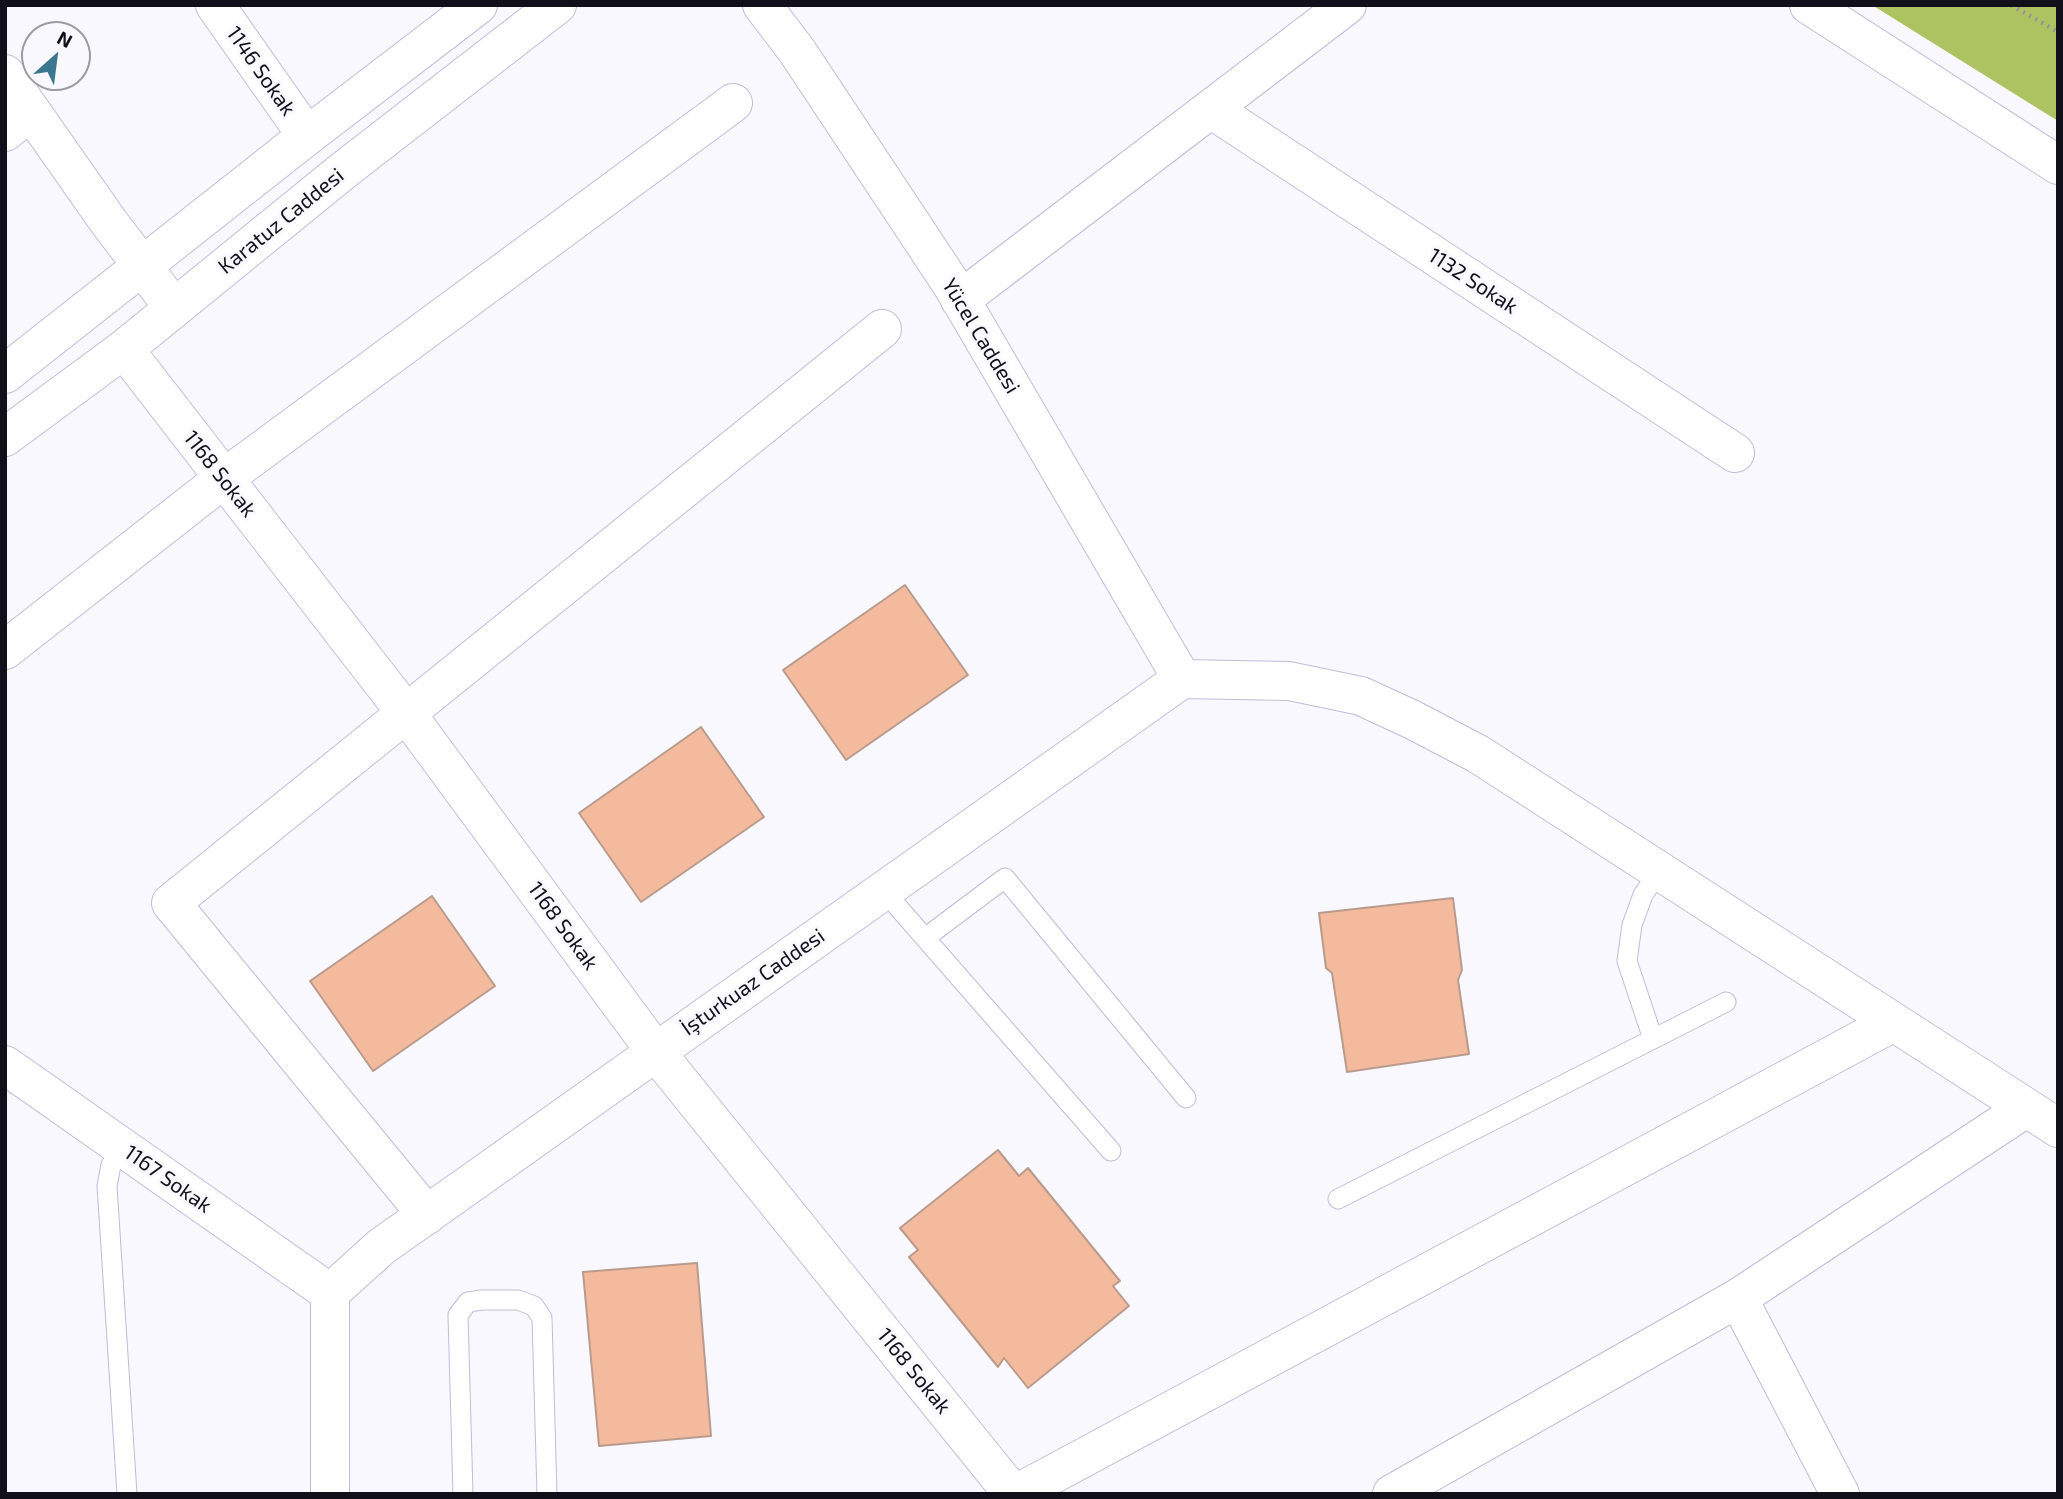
<!DOCTYPE html>
<meta charset="utf-8">
<style>
body{margin:0}
#map{position:relative;width:2063px;height:1499px;overflow:hidden;background:#f9f8fe;font-family:"Exo 2",sans-serif}
canvas{display:block}
.frame{position:absolute;inset:0;border:7px solid #110f19;pointer-events:none}
.north{position:absolute;left:21px;top:21px;width:70px;height:70px;box-sizing:border-box;background:#f9f8fe;border:2px solid #9c9ba2;border-radius:50%;rotate:28deg;font-size:19px;font-weight:700;line-height:28px;text-align:center;color:#110f19}
.north::after{content:'';display:block;margin:auto;width:24px;height:32px;background:#3b778e;clip-path:polygon(50% 0,100% 100%,50% 72%,0 100%)}
</style>
<div id="map">
<canvas width="2063" height="1499"></canvas>
<div class="frame"></div>
<div class="north">N</div>
</div>
<script>
const ctx = document.querySelector('canvas').getContext('2d');
ctx.lineJoin = 'round';
function fill(path, color) {
  ctx.fillStyle = color;
  ctx.fill(path, 'evenodd');
}
function toPath(rows) {
  const path = new Path2D();
  for (const r of rows) {
    path.moveTo(r[0], r[1]);
    for (let i = 2; i < r.length; i += 2) path.lineTo(r[i], r[i + 1]);
  }
  return path;
}
function strokePath(path, color, width, dash) {
  ctx.strokeStyle = color;
  ctx.lineWidth = width;
  ctx.lineCap = dash ? 'butt' : 'round';
  ctx.setLineDash(dash || []);
  ctx.stroke(path);
}
function drawText(font, color, halo, rows, align = 'center') {
  ctx.font = font + ' "Exo 2",sans-serif';
  ctx.lineWidth = 6;
  ctx.setLineDash([]);
  ctx.textBaseline = 'middle';
  ctx.strokeStyle = halo;
  ctx.fillStyle = color;
  for (const [text, x, y, turn = 0] of rows) {
    ctx.save();
    ctx.translate(x, y);
    ctx.rotate((+turn || 0) * Math.PI / 180);
    ctx.textAlign = isNaN(turn) ? turn : align;
    if (halo) ctx.strokeText(text, 0, 0);
    ctx.fillText(text, 0, 0);
    ctx.restore();
  }
}
fill(toPath([
 [1872,5,2058,5,2058,121]
]), '#adc362');
const building = toPath([
 [905,585,968,675,846,760,783,670,905,585],
 [701,727,764,817,641,902,579,813,701,727],
 [432,896,495,986,373,1071,310,981,432,896],
 [1453,898,1462,970,1458,980,1469,1054,1347,1072,1332,973,1326,968,1319,913,1453,898],
 [998,1150,1019,1176,1028,1168,1120,1281,1113,1286,1129,1306,1028,1388,1004,1358,998,1367,909,1257,918,1250,900,1228,998,1150],
 [697,1263,711,1436,599,1446,583,1272,697,1263]
]);
fill(building, '#f3ba9e');
strokePath(building, '#b99b8d', 2);
const lane = toPath([
 [887,888,897,906,1111,1151],
 [925,938,1005,878,1186,1098],
 [1653,1039,1627,961,1632,925,1643,895,1659,871],
 [123,1147,111,1165,107,1186,127,1494],
 [1338,1199,1726,1002],
 [463,1494,458,1315,468,1302,482,1300,518,1300,534,1306,542,1318,547,1494]
]);
const street = toPath([
 [215,5,307,136],
 [762,5,797,51,952,285,1182,679],
 [1809,5,2058,165],
 [5,74,108,221,174,308],
 [1211,109,1735,453],
 [5,132,31,112],
 [960,300,1347,5],
 [124,349,406,713,655,1051,1013,1494],
 [5,650,223,479,733,103],
 [1182,679,1289,681,1361,696,1413,720,1478,754,2058,1128],
 [5,1065,330,1293],
 [427,1215,171,903,882,329],
 [330,1293,381,1247,1182,679],
 [1738,1298,2026,1108],
 [330,1494,330,1293],
 [1016,1494,1892,1023],
 [1392,1494,1738,1298,1840,1494]
]);
const secondary = toPath([
 [5,374,307,136,478,5],
 [5,437,124,349,344,170,557,5]
]);
strokePath(lane, '#c0bcda', 21);
strokePath(street, '#c0bcda', 40);
strokePath(secondary, '#c0bcda', 40);
strokePath(toPath([
 [2011,5,2058,32]
]), '#94939b', 4.5, [2, 5]);
strokePath(lane, '#fff', 19);
strokePath(street, '#fff', 38);
strokePath(secondary, '#fff', 38);
drawText('21px', '#110f19', '#f9f8fe', [
 ["1146 Sokak",261,71,55],
 ["Karatuz Caddesi",281,221,-39],
 ["1132 Sokak",1473,281,33],
 ["Yücel Caddesi",981,336,59],
 ["1168 Sokak",220,474,52],
 ["1168 Sokak",563,926,54],
 ["İşturkuaz Caddesi",753,982,-35],
 ["1167 Sokak",168,1179,35],
 ["1168 Sokak",914,1371,51]
]);
</script>
